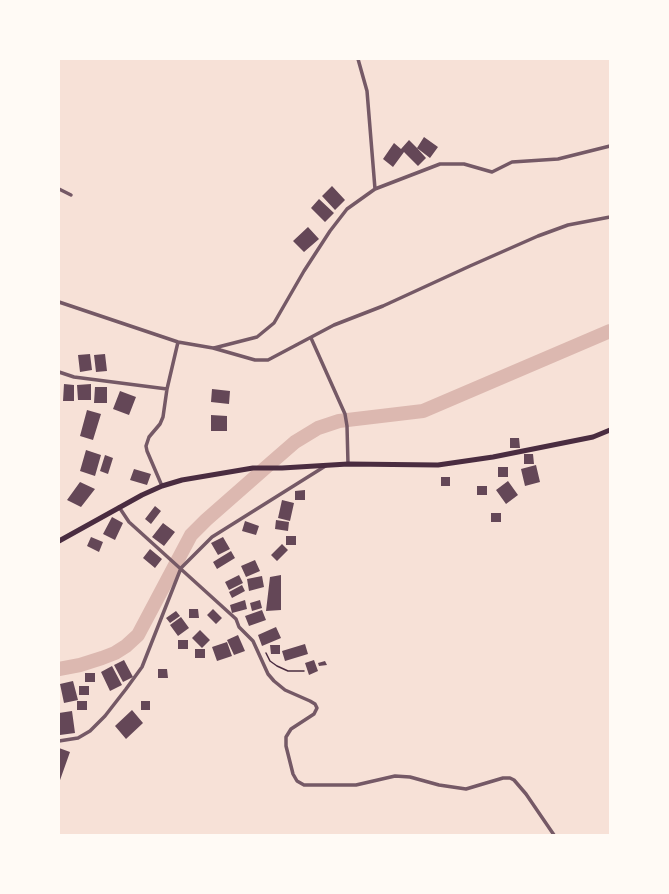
<!DOCTYPE html>
<style>
body{margin:0}
#map{position:relative;width:669px;height:894px;overflow:hidden;background:#f7e1d7;font-family:"Alegreya Sans",sans-serif}
canvas{display:block}
.frame{position:absolute;inset:0;border:60px solid #fffaf5;pointer-events:none}
</style>
<div id="map">
<canvas width="669" height="894"></canvas>
<div class="frame"></div>
</div>
<script>
const ctx = document.querySelector('canvas').getContext('2d');
ctx.lineJoin = 'round';
function toPath(rows) {
  const path = new Path2D();
  for (const r of rows) {
    path.moveTo(r[0], r[1]);
    for (let i = 2; i < r.length; i += 2) path.lineTo(r[i], r[i + 1]);
  }
  return path;
}
function strokePath(path, color, width, dash) {
  ctx.strokeStyle = color;
  ctx.lineWidth = width;
  ctx.lineCap = dash ? 'butt' : 'round';
  ctx.setLineDash(dash || []);
  ctx.stroke(path);
}
function fill(path, color) {
  ctx.fillStyle = color;
  ctx.fill(path, 'evenodd');
}
strokePath(toPath([
 [59,669,80,665,102,658,115,653,126,646,138,635,191,535,206,520,272,462,295,442,318,428,339,421,423,411,610,331]
]), '#dcb8b0', 14);
fill(toPath([
 [424,137,438,147,430,158,417,148,426,158,418,166,404,152,393,167,383,159,394,143,401,149,409,140,417,148],
 [332,186,345,200,335,210,322,196],
 [319,199,334,213,325,222,311,208],
 [308,227,319,239,304,252,293,241],
 [90,354,92,370,80,372,78,355],
 [105,354,107,371,96,372,94,355],
 [64,384,74,385,74,401,63,401],
 [91,384,91,400,78,400,77,385],
 [95,387,107,387,107,403,94,403],
 [212,389,230,391,229,404,211,402],
 [120,391,136,397,129,415,113,409],
 [87,410,101,414,93,440,80,436],
 [211,415,227,416,227,431,211,431],
 [510,438,519,438,520,448,510,448],
 [86,450,101,455,95,476,80,471],
 [524,454,533,454,534,464,524,464],
 [105,455,113,458,108,474,100,471],
 [536,465,540,482,525,486,521,469],
 [498,467,508,467,508,477,498,477],
 [134,469,151,474,147,485,130,480],
 [441,477,450,477,450,486,441,486],
 [508,481,518,495,506,504,496,490],
 [80,482,95,489,81,507,67,500],
 [477,486,487,486,487,495,477,495],
 [305,490,305,500,295,500,295,491],
 [282,500,294,503,290,521,278,518],
 [155,506,161,511,151,524,145,519],
 [491,513,501,513,501,522,491,522],
 [112,517,123,523,115,540,103,534],
 [276,520,289,522,288,531,275,529],
 [245,521,259,526,256,535,242,531],
 [163,523,175,532,164,546,152,537],
 [286,536,296,536,296,545,286,545],
 [91,537,103,542,99,552,87,546],
 [223,537,230,549,218,555,211,543],
 [282,544,288,550,277,561,271,555],
 [150,549,162,559,155,568,143,558],
 [231,551,235,558,217,569,213,562],
 [255,560,260,571,246,577,241,566],
 [239,575,243,583,229,590,225,582],
 [281,575,281,610,266,611,270,577],
 [262,576,264,587,249,591,247,579],
 [242,585,245,591,232,598,229,592],
 [245,600,247,609,232,613,230,605],
 [260,600,262,608,252,611,250,603],
 [189,609,198,609,199,618,189,618],
 [213,609,222,618,216,624,207,615],
 [262,610,266,620,249,626,245,616],
 [176,611,180,616,170,623,166,618],
 [181,617,189,628,178,636,170,625],
 [276,627,281,638,262,646,258,635],
 [200,630,210,640,202,648,192,638],
 [238,635,245,651,234,655,227,640],
 [178,640,188,640,188,649,178,649],
 [227,642,232,656,217,661,212,647],
 [305,644,308,654,285,661,282,651],
 [270,645,280,645,280,654,271,654],
 [195,649,205,649,205,658,195,658],
 [124,660,133,677,123,682,114,665],
 [314,660,318,671,309,675,305,663],
 [325,661,327,665,319,666,318,663],
 [112,666,122,685,110,691,101,672],
 [158,669,167,669,168,678,158,678],
 [85,673,95,673,95,682,85,682],
 [73,681,78,700,64,703,60,684],
 [79,686,89,686,89,695,79,695],
 [77,701,87,701,87,710,77,710],
 [141,701,150,701,150,710,141,710],
 [132,710,143,723,126,739,115,726],
 [72,711,75,733,60,735,59,713],
 [59,748,70,752,59,783]
]), '#644757');
strokePath(toPath([
 [266,653,270,661,277,666,288,671,304,671]
]), '#4a2c40', 1.5);
strokePath(toPath([
 [358,59,367,91,375,189],
 [59,189,71,195],
 [59,302,178,342,213,348,255,360,268,360,334,325,383,306,470,266,538,236,568,225,610,217],
 [311,338,345,414,347,426,348,464],
 [214,348,257,337,274,323,304,271,330,231,347,209,375,189,440,164,464,164,492,172,512,162,558,159,610,146],
 [59,372,74,377,167,389],
 [162,486,147,451,146,446,149,437,160,424,163,417,167,389,178,342],
 [119,507,129,522,236,619,239,627,253,641,268,674,274,681,285,690,310,701,315,704,317,708,314,714,291,729,286,737,286,746,293,774,297,781,304,785,356,785,395,776,410,777,439,785,466,789,503,778,510,778,514,780,526,794,554,835],
 [59,741,78,738,90,731,105,716,126,689,142,667,181,568,212,537,327,465]
]), '#755966', 3.5);
strokePath(toPath([
 [59,541,142,495,162,486,182,480,253,468,282,468,348,464,438,465,493,457,593,437,610,430]
]), '#4a2c40', 5);
</script>
